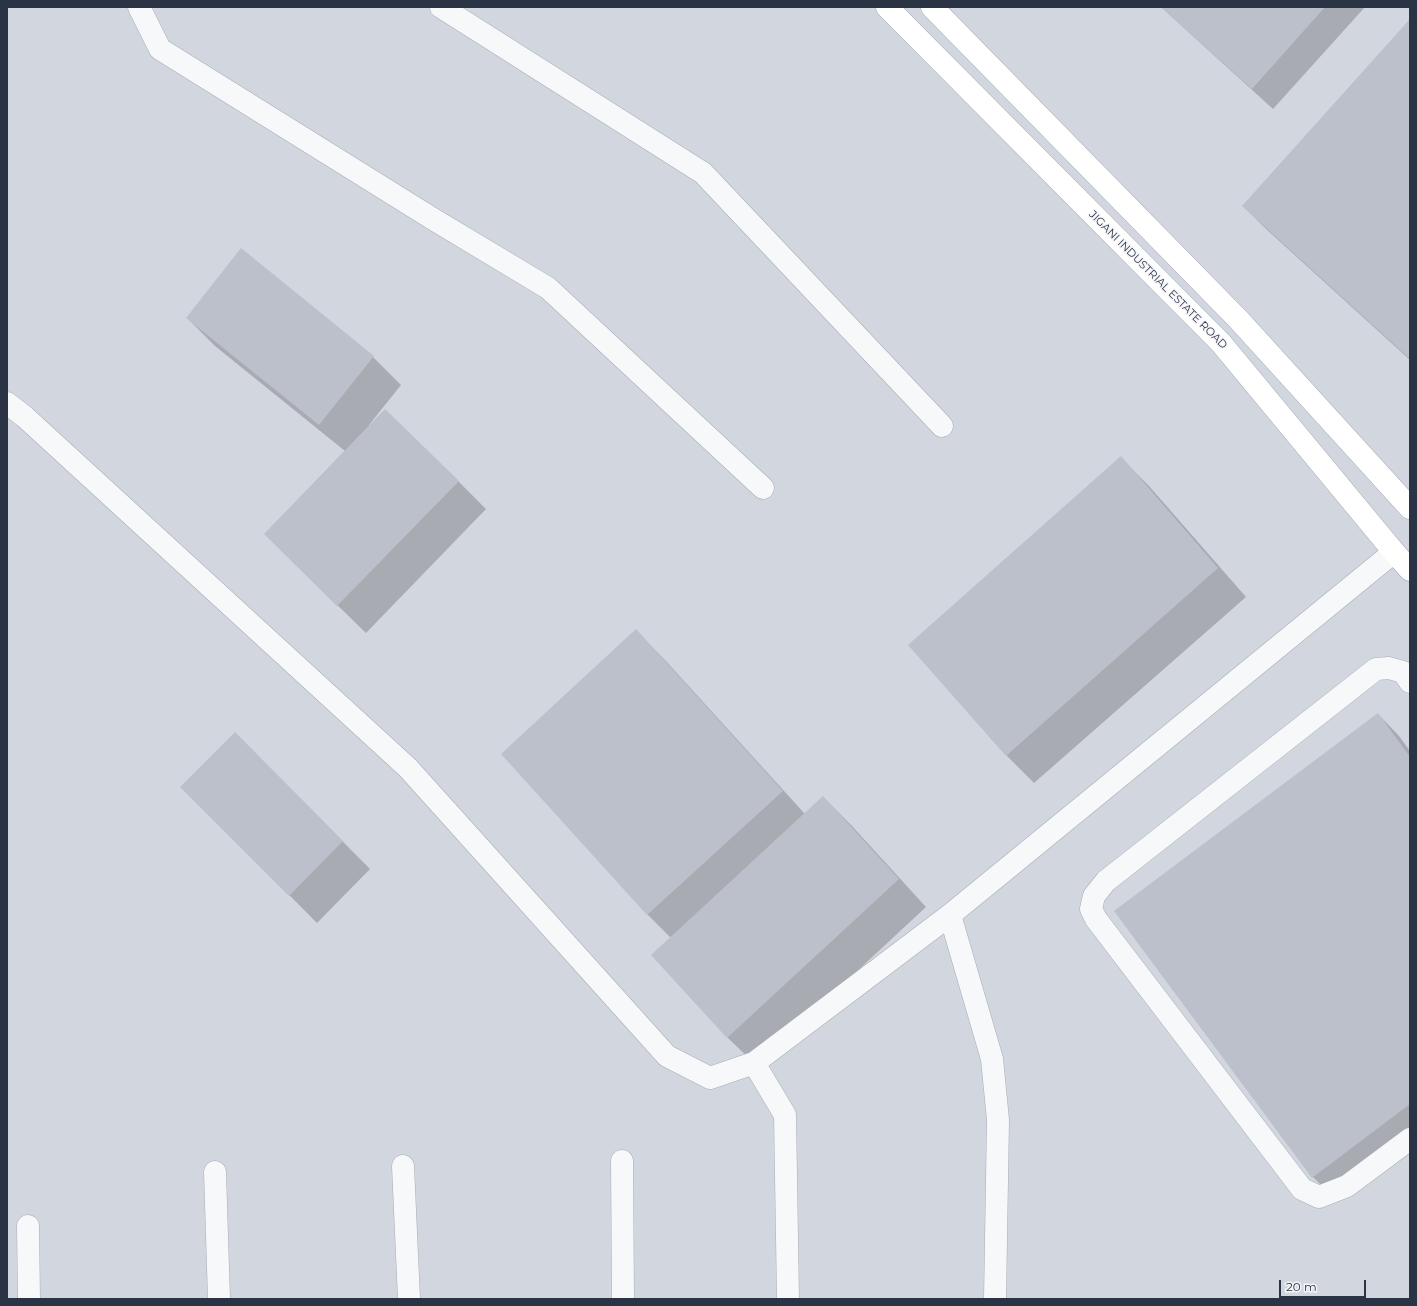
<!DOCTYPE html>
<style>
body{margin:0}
#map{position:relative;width:1417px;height:1306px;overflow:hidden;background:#e4e7ec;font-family:Montserrat,sans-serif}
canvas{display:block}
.frame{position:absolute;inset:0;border:8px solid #2b3445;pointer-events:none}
.scale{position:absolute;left:1279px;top:1280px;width:87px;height:18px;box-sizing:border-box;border:2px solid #2b3445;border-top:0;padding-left:5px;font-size:12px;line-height:14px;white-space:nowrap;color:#2b3445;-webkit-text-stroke:3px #f4f6f9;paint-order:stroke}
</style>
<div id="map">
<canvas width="1417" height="1306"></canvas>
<div class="frame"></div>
<div class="scale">20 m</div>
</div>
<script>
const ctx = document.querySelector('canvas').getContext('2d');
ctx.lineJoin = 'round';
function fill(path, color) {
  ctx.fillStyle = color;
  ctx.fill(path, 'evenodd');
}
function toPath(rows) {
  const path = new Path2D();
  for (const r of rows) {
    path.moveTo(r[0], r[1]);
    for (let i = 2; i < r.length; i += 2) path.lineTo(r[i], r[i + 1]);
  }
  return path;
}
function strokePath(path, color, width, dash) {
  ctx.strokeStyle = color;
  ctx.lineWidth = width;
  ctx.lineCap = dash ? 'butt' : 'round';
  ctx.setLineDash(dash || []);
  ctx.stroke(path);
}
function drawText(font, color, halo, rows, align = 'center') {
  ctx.font = font + ' Montserrat,sans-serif';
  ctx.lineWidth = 3;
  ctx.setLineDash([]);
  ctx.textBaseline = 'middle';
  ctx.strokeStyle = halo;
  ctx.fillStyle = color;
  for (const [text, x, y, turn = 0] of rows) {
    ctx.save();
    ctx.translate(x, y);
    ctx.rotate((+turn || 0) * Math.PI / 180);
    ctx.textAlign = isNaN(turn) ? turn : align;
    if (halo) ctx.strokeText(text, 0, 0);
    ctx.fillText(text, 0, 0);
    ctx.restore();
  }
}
fill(toPath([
 [7,7,1410,7,1410,1299,7,1299]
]), '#d2d6de');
fill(toPath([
 [1161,7,1365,7,1273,109],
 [1410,21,1410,360,1265,228,1243,206],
 [187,318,373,357,401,385,369,425,458,481,486,509,366,633,293,562,345,451,215,346],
 [1121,458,1149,486,1246,597,1034,783,1006,755],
 [636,631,664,659,805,814,823,797,851,825,926,907,756,1065,728,1038,652,955,671,938,648,915,502,754],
 [1378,714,1399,736,1410,751,1410,1141,1334,1198,1313,1177],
 [235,733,370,869,317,923,182,787]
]), '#0003');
fill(toPath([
 [1161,7,1325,7,1252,89],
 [1410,19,1410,359,1242,206],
 [241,248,374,356,319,425,186,318],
 [385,409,459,481,337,606,264,534],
 [1121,456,1218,568,1006,756,908,645],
 [636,629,783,791,647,915,501,754],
 [1378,713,1410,757,1410,1104,1312,1178,1114,911],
 [235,732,343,841,289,896,180,787],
 [823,796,899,879,727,1038,651,955]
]), '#bbc0ca');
const minor = toPath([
 [139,7,160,49,433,219,548,288,763,488],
 [441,7,703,173,942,426],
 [7,403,25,417,408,768,667,1056,710,1078,754,1063,950,915,1394,552],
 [1410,682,1403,672,1389,668,1376,669,1106,881,1094,896,1091,909,1096,919,1302,1189,1319,1197,1347,1186,1410,1139],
 [950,915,992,1059,998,1120,995,1299],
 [754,1063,785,1115,788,1299],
 [622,1161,623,1299],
 [403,1166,409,1299],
 [215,1172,219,1299],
 [28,1226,29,1299]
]);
const major = toPath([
 [887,7,1221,343,1394,552,1410,570],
 [932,7,1238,319,1410,508]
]);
strokePath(minor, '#a9aeb7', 23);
strokePath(major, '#a3abb8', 23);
strokePath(minor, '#f7f8fa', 22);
strokePath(major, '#fff', 22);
drawText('11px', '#2b3445', '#f4f6f9', [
 ["JIGANI INDUSTRIAL ESTATE ROAD",1158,280,45]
]);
</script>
